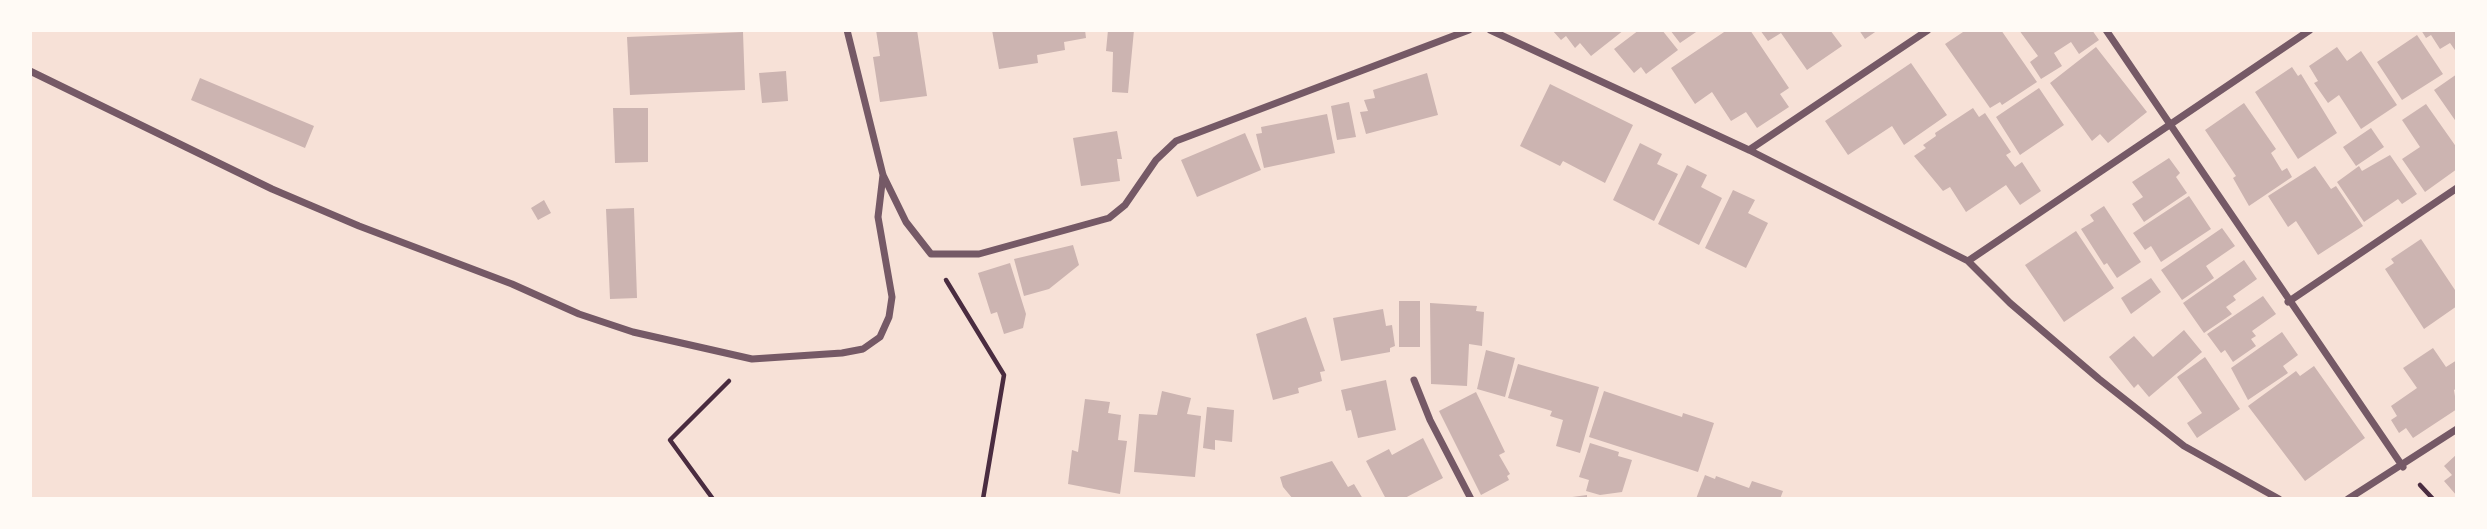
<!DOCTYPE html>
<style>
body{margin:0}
#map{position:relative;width:2487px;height:529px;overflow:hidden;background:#f7e1d7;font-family:Inter,sans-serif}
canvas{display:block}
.frame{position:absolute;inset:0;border:32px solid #fffaf5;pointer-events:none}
</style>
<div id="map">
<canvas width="2487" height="529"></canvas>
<div class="frame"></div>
</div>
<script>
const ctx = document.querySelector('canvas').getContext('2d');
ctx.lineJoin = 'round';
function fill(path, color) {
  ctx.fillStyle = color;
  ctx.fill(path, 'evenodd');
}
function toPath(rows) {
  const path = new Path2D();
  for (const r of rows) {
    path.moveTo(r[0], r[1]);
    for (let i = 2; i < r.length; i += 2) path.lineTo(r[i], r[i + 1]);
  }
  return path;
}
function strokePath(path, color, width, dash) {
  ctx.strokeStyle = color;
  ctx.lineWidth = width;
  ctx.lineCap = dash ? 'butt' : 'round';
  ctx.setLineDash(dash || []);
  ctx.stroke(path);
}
fill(toPath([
 [876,30,917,30,927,96,880,102,873,57,880,56],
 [992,30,1085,30,1086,38,1064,42,1065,50,1037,55,1038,63,999,69],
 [1108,30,1134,30,1128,93,1112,92,1113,52,1106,51],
 [1552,30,1624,30,1591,56,1580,43,1575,48,1566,36,1561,40],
 [1639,30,1662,30,1678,50,1646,74,1641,67,1634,73,1614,49],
 [1670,30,1699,30,1680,43],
 [1727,30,1750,30,1789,88,1780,94,1789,107,1757,128,1746,112,1731,121,1712,92,1695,104,1671,68],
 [1760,30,1830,30,1842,46,1807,70,1781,33,1768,41],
 [1859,30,1878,30,1865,39],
 [1966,30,2001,30,2037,82,2002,105,2000,102,1990,108,1945,44],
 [2019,30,2092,30,2099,40,2079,54,2071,42,2054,53,2062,66,2041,79,2030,62,2038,56],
 [2421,30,2457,30,2457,53,2450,43,2440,49,2431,35,2426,38],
 [743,32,745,90,630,95,627,37],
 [2417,35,2443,74,2402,100,2377,62],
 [2096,47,2147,112,2108,143,2100,134,2092,141,2050,83],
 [2337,47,2347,61,2361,51,2397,105,2361,129,2339,95,2328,103,2314,83,2318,81,2309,66],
 [1911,63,1947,115,1904,145,1892,126,1848,155,1825,121],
 [2292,67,2298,76,2301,74,2337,133,2298,159,2255,92],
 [786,71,788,101,762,103,759,73],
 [1427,73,1438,115,1366,134,1360,112,1368,111,1364,100,1375,98,1373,90],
 [2457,74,2457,123,2434,90],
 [200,78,314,126,305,148,191,100],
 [1550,84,1633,125,1605,183,1563,161,1560,166,1520,146],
 [2039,88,2064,125,2020,155,1996,117],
 [1349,102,1356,137,1337,140,1331,106],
 [2244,103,2276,149,2271,153,2282,171,2287,168,2292,177,2249,206,2233,178,2236,176,2205,130],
 [2426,104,2457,148,2457,169,2425,192,2402,159,2420,147,2402,120],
 [613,108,648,108,648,162,615,163],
 [1973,108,1979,117,1985,113,2011,152,2006,155,2015,167,2022,162,2041,191,2020,205,2006,185,1966,212,1950,187,1943,191,1914,156,1926,148,1923,145,1936,136,1935,133],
 [1327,114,1335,153,1264,168,1256,134,1262,133,1261,127],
 [2371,128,2384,147,2356,166,2343,147],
 [1117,131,1122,159,1117,159,1120,181,1081,186,1073,138],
 [1245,133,1261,170,1197,197,1181,160],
 [1640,143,1662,154,1657,164,1678,174,1654,221,1613,200],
 [2390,155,2417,194,2402,204,2398,199,2364,222,2337,182,2359,166,2362,171],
 [2169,158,2180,173,2176,177,2187,193,2144,222,2132,204,2143,197,2132,182],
 [1687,165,1707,175,1701,187,1722,198,1699,245,1658,224],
 [2315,166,2331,189,2336,186,2363,226,2318,255,2296,221,2288,227,2268,196],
 [1733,190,1755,200,1748,213,1768,223,1746,268,1705,248],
 [2189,196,2211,229,2161,262,2151,246,2145,250,2133,233],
 [544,200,551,213,538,220,531,208],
 [2104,206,2141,262,2117,278,2107,263,2104,265,2081,229,2094,221,2090,215],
 [634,208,637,298,610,299,606,209],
 [2222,228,2235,246,2206,266,2214,278,2182,300,2161,270],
 [2076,231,2114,288,2064,322,2025,265],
 [2421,239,2457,293,2457,306,2424,329,2385,269,2394,263,2391,259],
 [1073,245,1079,265,1049,289,1024,296,1014,259],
 [2244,260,2257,279,2233,296,2236,300,2226,307,2232,314,2204,333,2183,303],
 [1010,263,1026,314,1023,328,1004,334,997,312,991,314,978,273],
 [2151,278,2161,292,2131,314,2121,298],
 [2263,296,2276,314,2252,331,2256,336,2251,339,2256,346,2233,362,2225,350,2221,353,2207,334],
 [1399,301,1420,301,1420,347,1399,347],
 [1430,303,1477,306,1476,311,1484,312,1482,346,1469,344,1467,386,1431,384],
 [1383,309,1386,326,1392,325,1395,346,1390,348,1390,352,1341,361,1333,318],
 [1306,317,1325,371,1320,372,1322,381,1298,388,1299,393,1273,400,1256,334],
 [2184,330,2202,352,2149,397,2138,384,2134,388,2109,357,2134,336,2153,357],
 [2282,332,2298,355,2283,366,2288,373,2248,400,2231,368],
 [2433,348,2446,367,2457,360,2457,388,2454,390,2457,409,2413,438,2406,428,2399,433,2391,420,2397,416,2391,406,2417,388,2403,368],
 [1486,350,1515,358,1505,397,1477,389],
 [2205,357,2240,409,2197,438,2187,423,2202,413,2177,377],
 [1518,364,1599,387,1580,453,1556,446,1563,420,1550,416,1552,411,1508,398],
 [2314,366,2365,438,2305,481,2248,406,2296,371,2300,376],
 [1386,380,1396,430,1358,438,1351,410,1346,411,1341,390],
 [1162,391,1191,398,1187,414,1201,416,1195,477,1134,472,1139,414,1157,415],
 [1604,391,1682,417,1683,413,1714,423,1698,472,1589,437],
 [1476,392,1505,452,1499,455,1510,474,1507,476,1509,480,1481,495,1439,411],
 [1085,399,1110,402,1108,413,1121,415,1118,440,1127,441,1120,494,1068,484,1072,450,1078,452],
 [1207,407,1234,410,1232,442,1215,440,1215,450,1203,448],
 [1423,438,1443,478,1403,499,1386,499,1366,461,1389,449,1392,455],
 [1590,443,1619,452,1618,456,1632,460,1622,492,1600,495,1586,491,1589,480,1579,477],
 [2457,454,2457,496,2444,481,2452,475,2444,466],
 [1332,461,1348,487,1354,484,1363,499,1293,499,1283,487,1280,477],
 [1705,475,1715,479,1716,476,1749,488,1752,481,1783,491,1780,499,1696,499],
 [1587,495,1587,499,1566,499,1565,498]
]), '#ccb4b1');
strokePath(toPath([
 [946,280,1004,375,983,499],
 [2420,485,2433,499],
 [713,499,670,440,729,381]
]), '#4a2c40', 4.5);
strokePath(toPath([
 [847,30,883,175,906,222,931,254,979,254,1109,218,1125,205,1156,160,1176,141,1469,30],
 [1490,30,1749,150,1968,261,2010,303,2099,379,2184,446,2279,499],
 [2106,30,2403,467],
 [30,71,272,189,359,226,512,284,579,314,633,332,752,359,842,353,863,349,880,337,889,317,892,297,878,217,883,175],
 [1749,150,1928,30],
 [1968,261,2310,30],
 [2288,302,2457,188],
 [1414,380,1430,420,1471,499],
 [2348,499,2457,429]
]), '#755966', 7);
</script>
